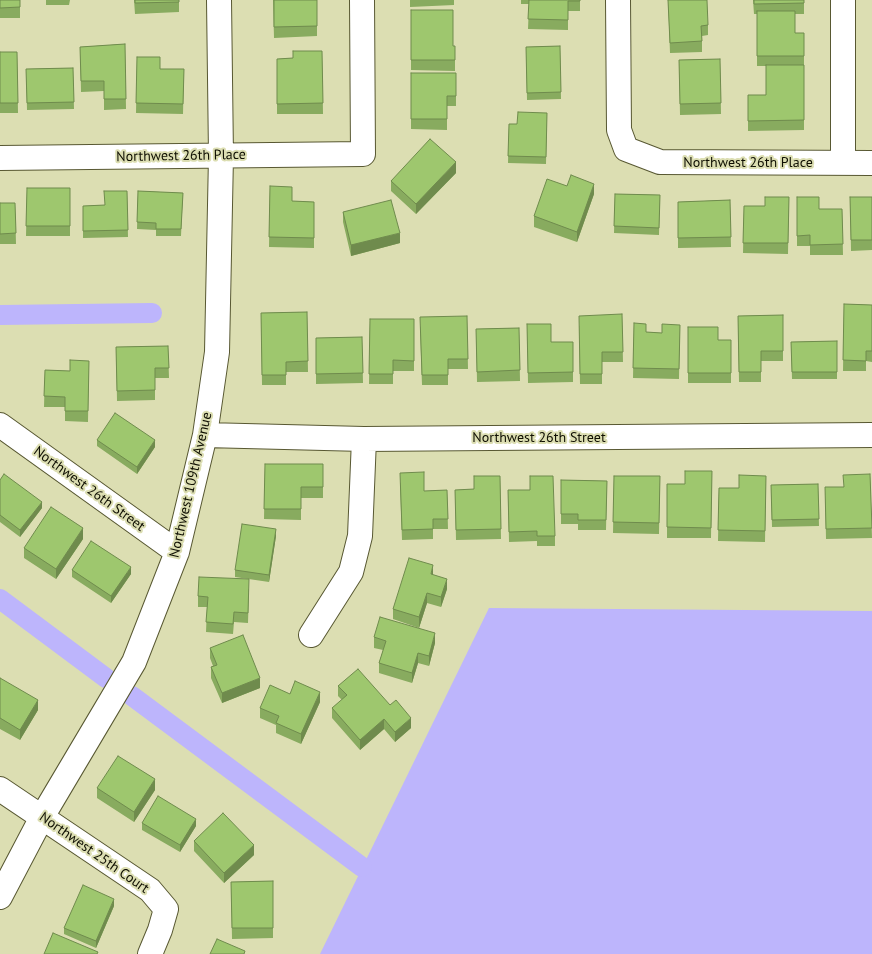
<!DOCTYPE html>
<style>
body{margin:0}
canvas{display:block;background:#dcdeb2}
</style>
<canvas width="872" height="954"></canvas>
<script>
const ctx = document.querySelector('canvas').getContext('2d');
ctx.lineJoin = 'round';
function fill(path, color) {
  ctx.fillStyle = color;
  ctx.fill(path, 'evenodd');
}
function toPath(rows) {
  const path = new Path2D();
  for (const r of rows) {
    path.moveTo(r[0], r[1]);
    for (let i = 2; i < r.length; i += 2) path.lineTo(r[i], r[i + 1]);
  }
  return path;
}
function strokePath(path, color, width, dash) {
  ctx.strokeStyle = color;
  ctx.lineWidth = width;
  ctx.lineCap = dash ? 'butt' : 'round';
  ctx.setLineDash(dash || []);
  ctx.stroke(path);
}
function drawText(font, color, halo, rows, align = 'center') {
  ctx.font = font + ' "PT Sans",sans-serif';
  ctx.lineWidth = 4;
  ctx.setLineDash([]);
  ctx.textBaseline = 'middle';
  ctx.strokeStyle = halo;
  ctx.fillStyle = color;
  for (const [text, x, y, turn = 0] of rows) {
    ctx.save();
    ctx.translate(x, y);
    ctx.rotate((+turn || 0) * Math.PI / 180);
    ctx.textAlign = isNaN(turn) ? turn : align;
    if (halo) ctx.strokeText(text, 0, 0);
    ctx.fillText(text, 0, 0);
    ctx.restore();
  }
}
fill(toPath([
 [489,608,872,611,872,954,320,954]
]), '#bdb5fc');
strokePath(toPath([
 [0,315,152,313],
 [0,599,106,678],
 [132,696,362,867]
]), '#bdb5fc', 20);
const minor = toPath([
 [618,0,619,130,626,149,660,162,872,163],
 [0,158,363,154,362,0],
 [843,163,843,0],
 [0,425,177,552],
 [205,435,364,439,872,435],
 [311,635,351,572,360,536,364,439],
 [0,789,150,890,166,909,160,930,150,954],
 [0,897,42,817,134,662,177,552,205,435,217,352,221,156,219,0]
]);
strokePath(minor, '#585832', 26);
strokePath(minor, '#fff', 24);
fill(toPath([
 [0,0,20,0,20,18,0,18],
 [46,0,70,0,69,5,46,5],
 [134,0,179,0,179,12,135,14],
 [273,0,317,0,317,36,274,38],
 [410,0,454,0,454,5,410,7],
 [521,0,580,0,580,11,568,11,568,30,528,29,529,4,521,4],
 [668,0,708,25,708,35,702,36,702,52,670,53],
 [753,0,804,0,804,14,795,14,795,33,804,33,804,130,748,131,748,95,766,95,766,66,757,66,757,14,754,14],
 [411,10,453,46,455,46,455,71,411,70],
 [125,44,126,109,104,110,104,91,81,92,80,47],
 [560,46,561,99,527,100,526,47],
 [322,51,323,114,277,114,277,59,293,58],
 [0,52,17,52,18,113,0,113],
 [137,57,160,69,184,69,183,114,136,113],
 [720,59,721,114,680,115,679,60],
 [73,68,74,109,27,110,26,69],
 [411,73,456,73,456,106,447,106,447,130,411,129],
 [547,113,546,164,508,163,509,124,517,124],
 [456,173,416,214,391,191,391,181],
 [270,186,292,201,314,202,314,248,269,247],
 [567,186,594,194,577,242,534,227,534,216],
 [27,188,70,188,70,236,26,236],
 [127,191,128,237,83,238,83,206,105,205],
 [138,191,183,193,181,236,156,236,156,230,137,229],
 [615,194,660,195,659,235,614,233],
 [789,197,788,254,743,253,744,206,765,206],
 [797,197,819,209,842,209,843,255,810,255,810,246,797,246],
 [850,197,872,197,872,250,851,251],
 [730,200,731,247,678,248,678,202],
 [0,203,15,203,16,244,0,244],
 [343,212,400,243,351,256,343,222],
 [844,304,872,305,872,362,866,361,866,371,843,371],
 [307,312,308,372,286,372,286,385,262,385,261,313],
 [622,314,623,362,602,362,602,384,580,384,579,326],
 [783,315,783,361,761,361,761,382,739,382,738,316],
 [467,316,468,369,448,369,448,385,422,385,420,327],
 [370,319,414,319,414,371,393,371,393,384,369,384],
 [634,323,646,332,662,333,680,325,679,379,633,378],
 [527,324,551,342,573,342,573,382,528,383],
 [688,327,718,340,731,340,731,383,688,383],
 [519,328,520,381,477,382,476,329],
 [362,337,363,383,316,384,316,338],
 [837,341,837,379,792,379,791,342],
 [168,346,169,378,155,378,155,400,117,401,116,347],
 [89,361,88,422,65,421,65,407,44,407,45,370,70,371],
 [97,440,155,447,137,474,97,446],
 [265,464,323,464,323,498,301,498,301,520,264,519],
 [712,471,711,538,667,538,667,484,685,484],
 [870,474,872,538,826,539,825,487,843,487],
 [500,476,501,539,456,540,455,490,474,489],
 [530,476,555,536,555,546,537,546,537,541,509,542,508,490,530,490],
 [614,476,660,476,659,534,613,533],
 [766,476,765,542,718,541,719,488,739,488],
 [0,480,42,508,20,537,0,522],
 [561,480,607,481,606,530,578,530,578,524,561,524],
 [400,483,424,491,447,490,448,529,433,529,433,539,402,540],
 [818,484,819,526,772,527,771,485],
 [276,536,269,582,235,577,235,570],
 [83,539,56,579,24,558,24,548],
 [72,570,131,574,111,603,72,577],
 [433,575,447,589,441,607,427,603,419,628,393,619,393,609],
 [249,589,248,623,234,622,233,634,206,632,207,607,198,607,198,596],
 [374,637,435,643,429,666,418,663,412,683,379,673,379,663,383,650,374,648],
 [210,648,260,688,222,703,211,678,211,667,213,666,210,658],
 [0,678,38,710,20,740,0,729],
 [338,686,390,705,411,728,395,742,384,729,360,750,332,718,332,708,342,700,338,696],
 [290,694,320,702,301,744,276,733,276,725,260,718,260,708],
 [97,788,155,790,134,822,97,798],
 [142,823,196,826,180,852,142,830],
 [194,841,254,855,224,883,194,851],
 [273,881,273,938,232,939,231,882],
 [114,906,96,948,64,934,64,928]
]), '#88ab5f');
fill(toPath([
 [456,162,456,173,416,214,416,204],
 [594,184,594,194,577,242,577,232],
 [400,233,400,243,351,256,351,245],
 [155,440,155,447,137,474,137,467],
 [42,502,42,508,20,537,20,530],
 [83,528,83,539,56,579,56,569],
 [276,529,276,536,269,582,269,575],
 [433,565,433,576,431,574],
 [131,567,131,574,111,603,111,596],
 [447,579,447,589,441,607,441,597],
 [427,593,427,603,419,628,419,617],
 [435,633,435,643,429,666,429,656],
 [418,653,418,663,412,683,412,673],
 [260,678,260,688,222,703,222,693],
 [320,692,320,702,301,744,301,734],
 [38,700,38,710,20,740,20,730],
 [411,718,411,728,395,742,395,732],
 [384,719,384,729,360,750,360,740],
 [155,779,155,790,134,822,134,812],
 [196,819,196,826,180,852,180,845],
 [254,845,254,855,224,883,224,873],
 [114,899,114,906,96,948,96,941]
]), '#6f8b4d');
const building = toPath([
 [0,0,20,0,20,7,0,8,0,0],
 [135,0,179,0,179,2,135,3,135,0],
 [274,0,317,0,317,26,274,27,274,0],
 [529,0,580,0,580,1,568,1,568,20,528,19,529,0],
 [668,0,707,0,708,25,701,26,702,41,670,43,668,0],
 [754,0,804,0,804,3,754,4,754,0],
 [411,10,453,10,453,46,455,46,455,60,411,60,411,10],
 [757,11,795,11,795,33,804,33,804,56,757,56,757,11],
 [125,44,126,99,104,99,104,81,81,81,80,47,125,44],
 [560,46,561,92,527,93,526,47,560,46],
 [293,51,322,51,323,103,277,104,277,59,293,58,293,51],
 [0,52,17,52,18,103,0,103,0,52],
 [137,57,160,57,160,69,184,69,183,104,136,103,137,57],
 [720,59,721,103,680,104,679,60,720,59],
 [766,65,804,65,804,120,748,121,748,95,766,95,766,65],
 [73,68,74,102,27,103,26,69,73,68],
 [411,73,456,73,456,96,447,96,447,119,411,119,411,73],
 [518,112,547,113,546,157,508,156,509,124,517,124,518,112],
 [430,139,456,162,416,204,391,181,430,139],
 [571,175,594,184,577,232,534,216,547,179,567,186,571,175],
 [270,186,292,187,292,201,314,202,314,238,269,237,270,186],
 [27,188,70,188,70,226,26,226,27,188],
 [104,191,127,191,128,230,83,231,83,206,105,205,104,191],
 [138,191,183,193,181,229,156,229,156,223,137,222,138,191],
 [615,194,660,195,659,228,614,226,615,194],
 [765,197,789,197,788,243,743,243,744,206,765,206,765,197],
 [797,197,819,197,819,209,842,209,843,244,810,245,810,235,797,236,797,197],
 [850,197,872,197,872,240,851,240,850,197],
 [391,200,400,233,351,245,343,212,391,200],
 [730,200,731,237,678,238,678,202,730,200],
 [0,203,15,203,16,233,0,234,0,203],
 [844,304,872,305,872,351,866,351,866,361,843,360,844,304],
 [307,312,308,361,286,362,286,375,262,375,261,313,307,312],
 [622,314,623,352,602,352,602,374,580,374,579,316,622,314],
 [783,315,783,351,761,351,761,372,739,372,738,316,783,315],
 [467,316,468,359,448,359,448,375,422,375,420,317,467,316],
 [370,319,414,319,414,361,393,360,393,374,369,374,370,319],
 [634,323,646,324,646,332,662,333,662,324,680,325,679,369,633,368,634,323],
 [527,324,551,324,551,342,573,342,573,372,528,373,527,324],
 [688,327,718,327,718,340,731,340,731,373,688,373,688,327],
 [519,328,520,370,477,372,476,329,519,328],
 [362,337,363,373,316,374,316,338,362,337],
 [837,341,837,372,792,372,791,342,837,341],
 [168,346,169,368,155,368,155,390,117,391,116,347,168,346],
 [70,360,89,361,88,411,65,411,65,397,44,396,45,370,70,371,70,360],
 [115,413,155,440,137,467,97,440,115,413],
 [265,464,323,464,323,487,301,487,301,509,264,509,265,464],
 [685,471,712,471,711,528,667,527,667,484,685,484,685,471],
 [424,472,424,491,447,490,448,519,433,519,433,529,402,530,400,473,424,472],
 [4,474,42,502,20,530,0,515,0,480,4,474],
 [870,474,872,528,826,529,825,487,844,487,843,475,870,474],
 [739,475,766,476,765,531,718,530,719,488,739,488,739,475],
 [474,476,500,476,501,529,456,530,455,490,474,489,474,476],
 [530,476,553,476,555,536,537,536,537,531,509,532,508,490,530,490,530,476],
 [614,476,660,476,659,523,613,522,614,476],
 [561,480,607,481,606,520,578,520,578,514,561,514,561,480],
 [818,484,819,519,772,520,771,485,818,484],
 [51,507,83,528,56,569,24,548,51,507],
 [242,524,276,529,269,575,235,570,242,524],
 [91,541,131,567,111,596,72,570,91,541],
 [409,558,433,565,431,574,447,579,441,597,427,593,419,617,393,609,409,558],
 [199,577,249,579,248,613,234,612,233,624,206,622,208,597,198,596,199,577],
 [380,617,435,633,429,656,418,653,412,673,379,663,386,641,374,637,380,617],
 [243,635,260,678,222,693,211,667,217,665,210,648,243,635],
 [358,669,390,705,396,700,411,718,395,732,384,719,360,740,332,708,347,695,338,686,358,669],
 [0,678,38,700,20,730,0,718,0,678],
 [295,681,320,692,301,734,276,723,279,716,260,708,270,685,290,694,295,681],
 [118,756,155,779,134,812,97,788,118,756],
 [158,796,196,819,180,845,142,823,158,796],
 [223,813,254,845,224,873,194,841,223,813],
 [273,881,273,928,232,928,231,882,273,881],
 [83,885,114,899,96,941,64,928,83,885],
 [53,933,98,952,97,954,44,954,53,933],
 [217,939,245,951,244,954,210,954,217,939]
]);
fill(building, '#9ec76e');
strokePath(building, '#6f8b4d', 1);
drawText('14px', '#0f0f02', '#dcdeb2', [
 ["Northwest 26th Place",181,156,-1],
 ["Northwest 26th Place",748,163],
 ["Northwest 26th Street",539,438],
 ["Northwest 109th Avenue",191,485,-77],
 ["Northwest 26th Street",89,489,36],
 ["Northwest 25th Court",94,853,35]
]);
</script>
